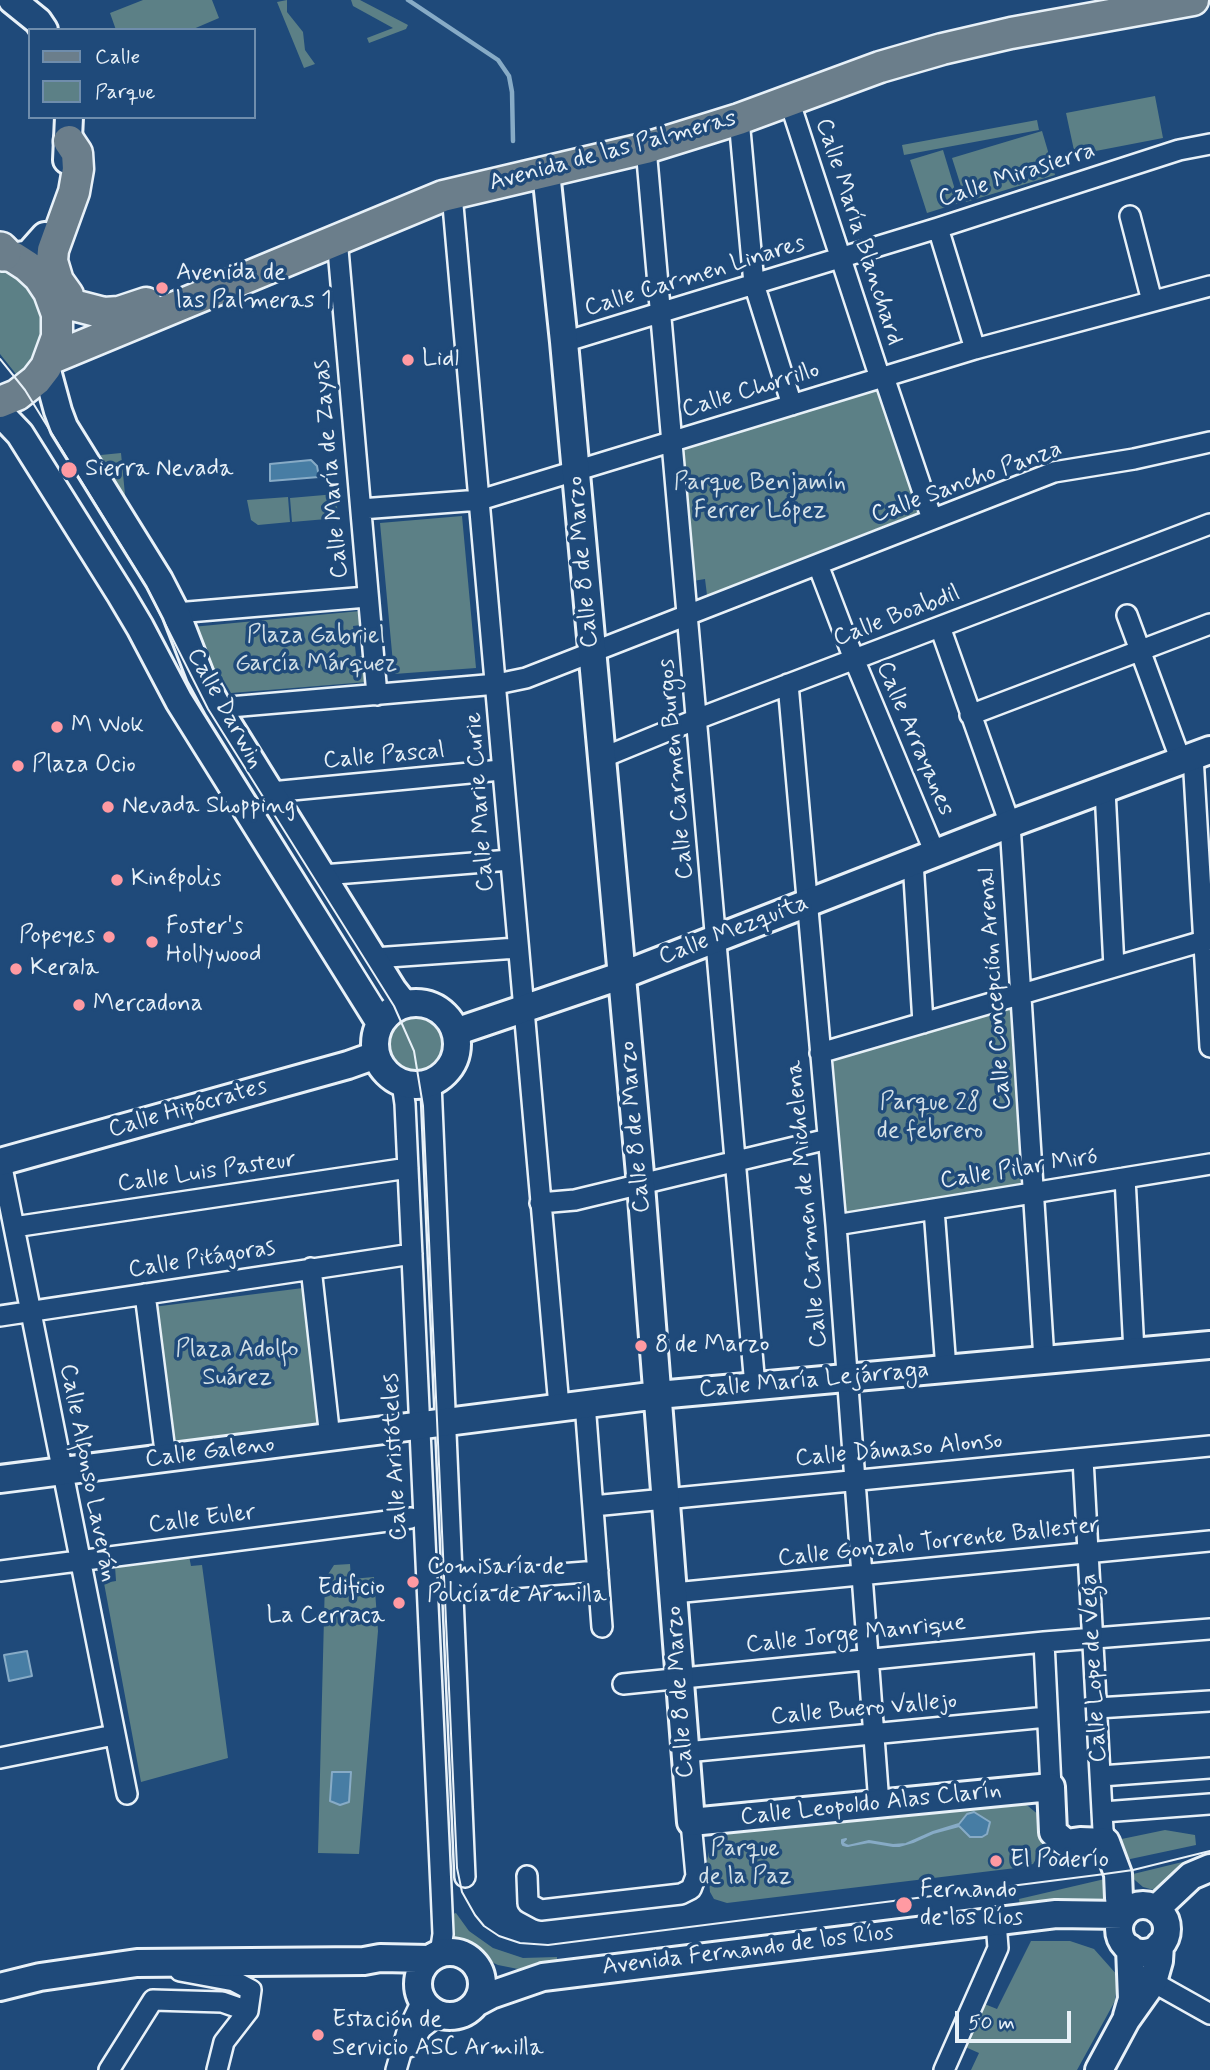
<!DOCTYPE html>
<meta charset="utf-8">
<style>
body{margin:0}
#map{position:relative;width:1210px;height:2070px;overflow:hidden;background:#1f4a7a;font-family:Mynerve,sans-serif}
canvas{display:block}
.legend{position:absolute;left:28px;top:28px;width:228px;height:91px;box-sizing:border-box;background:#1f4a7a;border:2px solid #6f8dac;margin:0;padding:9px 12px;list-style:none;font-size:21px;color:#e8f1f8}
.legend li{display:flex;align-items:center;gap:14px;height:35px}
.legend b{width:35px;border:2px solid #6f8dac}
.scale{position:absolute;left:955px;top:2011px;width:116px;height:32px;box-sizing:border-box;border:4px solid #e8f1f8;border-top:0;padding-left:9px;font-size:21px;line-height:24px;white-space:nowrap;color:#e8f1f8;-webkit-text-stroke:5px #1f4a7a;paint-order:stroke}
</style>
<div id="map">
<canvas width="1210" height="2070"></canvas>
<ul class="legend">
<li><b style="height:9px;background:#6b7e8b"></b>Calle</li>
<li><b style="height:19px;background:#5c8086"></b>Parque</li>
</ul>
<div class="scale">50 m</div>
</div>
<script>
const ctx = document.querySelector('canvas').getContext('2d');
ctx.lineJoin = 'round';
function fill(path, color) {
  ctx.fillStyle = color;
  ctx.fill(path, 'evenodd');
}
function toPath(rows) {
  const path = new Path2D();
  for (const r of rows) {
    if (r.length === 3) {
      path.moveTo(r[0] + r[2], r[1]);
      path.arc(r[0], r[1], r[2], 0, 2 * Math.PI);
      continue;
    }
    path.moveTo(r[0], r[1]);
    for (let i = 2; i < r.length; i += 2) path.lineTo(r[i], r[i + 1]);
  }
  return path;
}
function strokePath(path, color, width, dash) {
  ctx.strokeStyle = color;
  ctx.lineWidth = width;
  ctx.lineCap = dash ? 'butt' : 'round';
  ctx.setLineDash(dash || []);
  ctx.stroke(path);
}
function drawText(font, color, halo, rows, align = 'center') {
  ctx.font = font + ' Mynerve,sans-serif';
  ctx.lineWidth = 7;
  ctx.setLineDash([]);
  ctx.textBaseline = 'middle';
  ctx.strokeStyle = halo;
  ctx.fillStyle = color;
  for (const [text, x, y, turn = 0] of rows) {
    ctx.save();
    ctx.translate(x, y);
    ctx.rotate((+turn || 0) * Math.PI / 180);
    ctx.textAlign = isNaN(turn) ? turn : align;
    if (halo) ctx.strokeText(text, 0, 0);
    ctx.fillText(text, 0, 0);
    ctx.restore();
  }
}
fill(toPath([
 [143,0,212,0,219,18,191,30,116,30,110,13],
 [287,0,287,12,303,32,305,50,315,64,304,68,277,2],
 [351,0,360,0,408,25,406,29,369,43,367,38,393,28,353,6],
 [1155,96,1163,138,1075,155,1066,113],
 [1037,120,1039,130,904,155,902,145],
 [1042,131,1055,175,966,202,952,158],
 [943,150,959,203,927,213,910,160],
 [0,264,17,271,43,307,42,349,20,379,0,354],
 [877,387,919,512,707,595,705,579,693,581,682,448],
 [121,453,126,505,103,471,101,455],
 [336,494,338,518,292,522,290,498],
 [288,497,290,522,258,525,251,520,247,500],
 [462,516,476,668,394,674,380,523],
 [360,611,361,625,353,626,356,656,364,656,367,682,231,693,220,674,214,675,192,627],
 [1013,1006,1021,1188,846,1216,827,1060],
 [416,1044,33],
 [303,1288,321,1423,171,1442,153,1307],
 [189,1556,191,1566,202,1565,228,1758,141,1782,104,1583,116,1581,115,1566],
 [350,1564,351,1579,374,1577,378,1631,359,1854,318,1853,325,1579,334,1565],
 [1016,1801,1028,1806,1040,1816,1044,1831,1043,1847,1036,1859,1033,1864,1024,1867,727,1903,714,1899,710,1892,707,1861,709,1852,722,1833,736,1827],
 [1165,1830,1195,1835,1196,1845,1121,1861,1112,1841],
 [1199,1858,1200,1863,1161,1892,1143,1887,1129,1875],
 [1109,1878,1112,1890,1106,1904,1020,1909,1019,1899],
 [456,1913,469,1931,493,1948,523,1958,557,1957,558,1966,518,1969,498,1965,487,1960,449,1936,446,1916],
 [1031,1941,1070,1941,1094,1949,1118,1976,1115,2001,1077,2070,971,2070,979,2053,963,2046,982,2003,997,2009]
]), '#5c8086');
const water = toPath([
 [311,460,317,466,319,477,270,481,270,464,311,460],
 [27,1651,32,1676,9,1681,4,1655,27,1651],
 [332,1772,351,1772,349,1802,340,1805,330,1801,332,1772],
 [974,1812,990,1822,987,1834,982,1837,970,1837,959,1826,933,1833,913,1842,899,1846,893,1846,869,1842,847,1846,843,1845,842,1843,842,1840,846,1839,842,1843,848,1846,869,1841,893,1845,906,1844,933,1832,959,1824,967,1814,974,1812]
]);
fill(water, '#477da4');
strokePath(water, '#87abc6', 2);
strokePath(toPath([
 [408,0,498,60,509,76,512,92,513,141]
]), '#87abc6', 4.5);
const street = toPath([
 [789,100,880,378],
 [739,119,754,284,792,405],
 [646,148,755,1386],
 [452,194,559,1406],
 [1130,216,1152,301],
 [938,228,975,349],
 [337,238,377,695],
 [564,342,938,228,1179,150,1210,144],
 [884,377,932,519],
 [361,509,480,500,975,349,1210,286],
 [818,565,854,659,935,853],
 [176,613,367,597],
 [1127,615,1181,761],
 [940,627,1010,824,1044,1360],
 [788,684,836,1225,879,1804],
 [218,708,497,684,526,678,1054,472,1134,459,1210,442],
 [970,715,1210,624],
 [602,756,609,755,697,719,1210,524],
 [1193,756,1210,1047],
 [1105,790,1114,967],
 [271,792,501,770],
 [913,861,923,1023],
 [323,875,510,860],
 [374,958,517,948],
 [820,1053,1210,939],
 [402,1083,405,1104,441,1888,443,1934,440,1954],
 [431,1083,465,1877],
 [1,1162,127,1794],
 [1125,1178,1134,1352],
 [540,1203,575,1200,828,1139],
 [934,1209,946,1369],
 [836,1225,1210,1164],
 [14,1227,408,1168],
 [311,1268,330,1438],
 [145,1294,166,1459],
 [0,1316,412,1254],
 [585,1403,602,1627],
 [1083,1459,1103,1830,1106,1842],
 [593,1506,1210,1446],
 [0,1571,411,1518],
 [458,1582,598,1571],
 [674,1593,1210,1541],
 [1044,1642,1051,1787],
 [623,1684,1044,1642,1210,1629],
 [1097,1708,1210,1701],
 [686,1752,1047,1717],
 [0,1758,114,1735],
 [1101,1776,1210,1768],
 [1103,1812,1210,1804],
 [527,1876,528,1903,541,1910,681,1894,691,1889,696,1876,691,1822],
 [180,1971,234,1981,251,1990,248,2011,224,2042,217,2070],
 [1153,1982,1210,2014],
 [409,2047,422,2028,439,2015],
 [109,2070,153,2000,222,2002,248,2011],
 [396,2070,407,2032,422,2001],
 [944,2070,998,1948,996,1921]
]);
const secondary = toPath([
 [12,0,38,21,44,30],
 [67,160,69,117],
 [546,172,564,342,641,1185,691,1822,1051,1787,1053,1832,1066,1843,1080,1841,1106,1842,1118,1874,1119,1898,1125,1912],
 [13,257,29,254,45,236],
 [46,367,58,411,64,427,159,580,176,613,200,675,218,708,393,990,404,1004],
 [0,413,20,434,121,595,140,627,179,701,380,1023],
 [416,1044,41],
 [457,1035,464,1029,623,975,1010,824,1210,750],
 [0,1162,348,1065,376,1055],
 [0,1479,658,1395,1210,1345],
 [1143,1929,24],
 [1156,1909,1191,1876,1210,1868],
 [450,1984,32],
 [0,1987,40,1977,137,1963,364,1961,380,1958,430,1959],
 [476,2003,491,1995,543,1977,1056,1914,1123,1915],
 [1127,2016,1132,1999,1130,1948],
 [1099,2070,1126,2020,1153,1982,1159,1961,1160,1945]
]);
const primary = toPath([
 [0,253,13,257,27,266,39,277,49,292,57,314,57,337,46,367,36,380,17,395,0,402],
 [49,292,77,306,104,313,119,312,146,303],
 [68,295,58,281,52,261,53,250,74,192,78,169,77,153,69,141],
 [50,359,443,196,646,148,739,119,880,67,942,49,1011,33,1193,0]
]);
const highway = toPath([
 [0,250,3,253]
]);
strokePath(street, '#e8f1f8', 24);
strokePath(secondary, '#e8f1f8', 32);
strokePath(primary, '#e8f1f8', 35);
strokePath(highway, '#e8f1f8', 40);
strokePath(street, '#1f4a7a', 19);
strokePath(secondary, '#1f4a7a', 26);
strokePath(primary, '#6b7e8b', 30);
strokePath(highway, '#6b7e8b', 35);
strokePath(toPath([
 [0,359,25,390,147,588,208,709,394,1006,414,1051,423,1106,457,1868,462,1892,475,1915,484,1926,499,1936,520,1943,548,1945,1097,1875,1133,1870,1210,1851]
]), '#e8f1f8', 2);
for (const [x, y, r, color] of [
 [162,288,7,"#ff9aa2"],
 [408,360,7,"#ff9aa2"],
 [69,470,9,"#ff9aa2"],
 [57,727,7,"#ff9aa2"],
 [18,766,7,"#ff9aa2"],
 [108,807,7,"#ff9aa2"],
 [117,880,7,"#ff9aa2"],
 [109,937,7,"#ff9aa2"],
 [152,942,7,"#ff9aa2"],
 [16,969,7,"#ff9aa2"],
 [79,1005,7,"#ff9aa2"],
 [641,1346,7,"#ff9aa2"],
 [413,1582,7,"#ff9aa2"],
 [399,1603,7,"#ff9aa2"],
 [996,1861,7,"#ff9aa2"],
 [904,1905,9,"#ff9aa2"],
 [318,2035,7,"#ff9aa2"]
]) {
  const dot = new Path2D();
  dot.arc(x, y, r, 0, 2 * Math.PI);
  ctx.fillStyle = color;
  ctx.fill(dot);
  strokePath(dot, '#1f4a7a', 2.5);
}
drawText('24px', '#e8f1f8', '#1f4a7a', [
 ["Avenida de las Palmeras",613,152,-15],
 ["Calle Mirasierra",1017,176,-18],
 ["Calle María Blanchard",858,232,72],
 ["Calle Carmen Linares",695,277,-17],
 ["Calle Chorrillo",751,391,-17],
 ["Calle María de Zayas",332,469,-95],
 ["Calle Sancho Panza",967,483,-20],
 ["Calle 8 de Marzo",584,562,-95],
 ["Calle Boabdil",897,617,-21],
 ["Calle Darwin",224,709,61],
 ["Calle Arrayanes",914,739,67],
 ["Calle Pascal",384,757,-5],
 ["Calle Carmen Burgos",677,769,-95],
 ["Calle Marie Curie",481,802,-94],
 ["Calle Mezquita",734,931,-21],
 ["Calle Concepción Arenal",996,989,-94],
 ["Calle Hipócrates",188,1109,-16],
 ["Calle 8 de Marzo",636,1127,-95],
 ["Calle Pilar Miró",1019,1170,-9],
 ["Calle Luis Pasteur",207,1173,-8],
 ["Calle Carmen de Michelena",808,1204,-95],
 ["Calle Pitágoras",202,1260,-9],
 ["Calle María Lejárraga",814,1381,-5],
 ["Calle Dámaso Alonso",899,1451,-5],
 ["Calle Galeno",210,1453,-7],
 ["Calle Aristóteles",396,1457,-93],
 ["Calle Alfonso Laverán",87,1473,79],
 ["Calle Euler",202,1520,-7],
 ["Calle Gonzalo Torrente Ballester",939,1543,-6],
 ["Calle Jorge Manrique",856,1635,-6],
 ["Calle Lope de Vega",1095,1668,-93],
 ["Calle 8 de Marzo",681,1692,-94],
 ["Calle Buero Vallejo",864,1710,-5],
 ["Calle Leopoldo Alas Clarín",871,1805,-6],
 ["Avenida Fernando de los Ríos",748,1951,-7]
]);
drawText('24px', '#e8f1f8', '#1f4a7a', [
 ["Avenida de",176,274],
 ["las Palmeras 1",176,302],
 ["Lidl",422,360],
 ["Sierra Nevada",85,470],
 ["M Wok",71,727],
 ["Plaza Ocio",32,766],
 ["Nevada Shopping",122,807],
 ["Kinépolis",131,880],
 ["Foster's",166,928],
 ["Hollywood",166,956],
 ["Popeyes",95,937,"right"],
 ["Kerala",30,969],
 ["Mercadona",93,1005],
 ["8 de Marzo",655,1346],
 ["Comisaría de",427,1568],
 ["Policía de Armilla",427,1596],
 ["Edificio",385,1589,"right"],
 ["La Cerraca",385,1617,"right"],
 ["El Poderío",1010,1861],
 ["Fernando",920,1891],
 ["de los Ríos",920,1919],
 ["Estación de",332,2021],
 ["Servicio ASC Armilla",332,2049]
], 'left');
drawText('24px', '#d3e0e7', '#1f4a7a', [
 ["Parque Benjamín",760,484],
 ["Ferrer López",760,512],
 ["Plaza Gabriel",316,637],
 ["García Márquez",316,665],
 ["Parque 28",930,1104],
 ["de febrero",930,1132],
 ["Plaza Adolfo",237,1351],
 ["Suárez",237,1379],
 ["Parque",745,1850],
 ["de la Paz",745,1878]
]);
</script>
